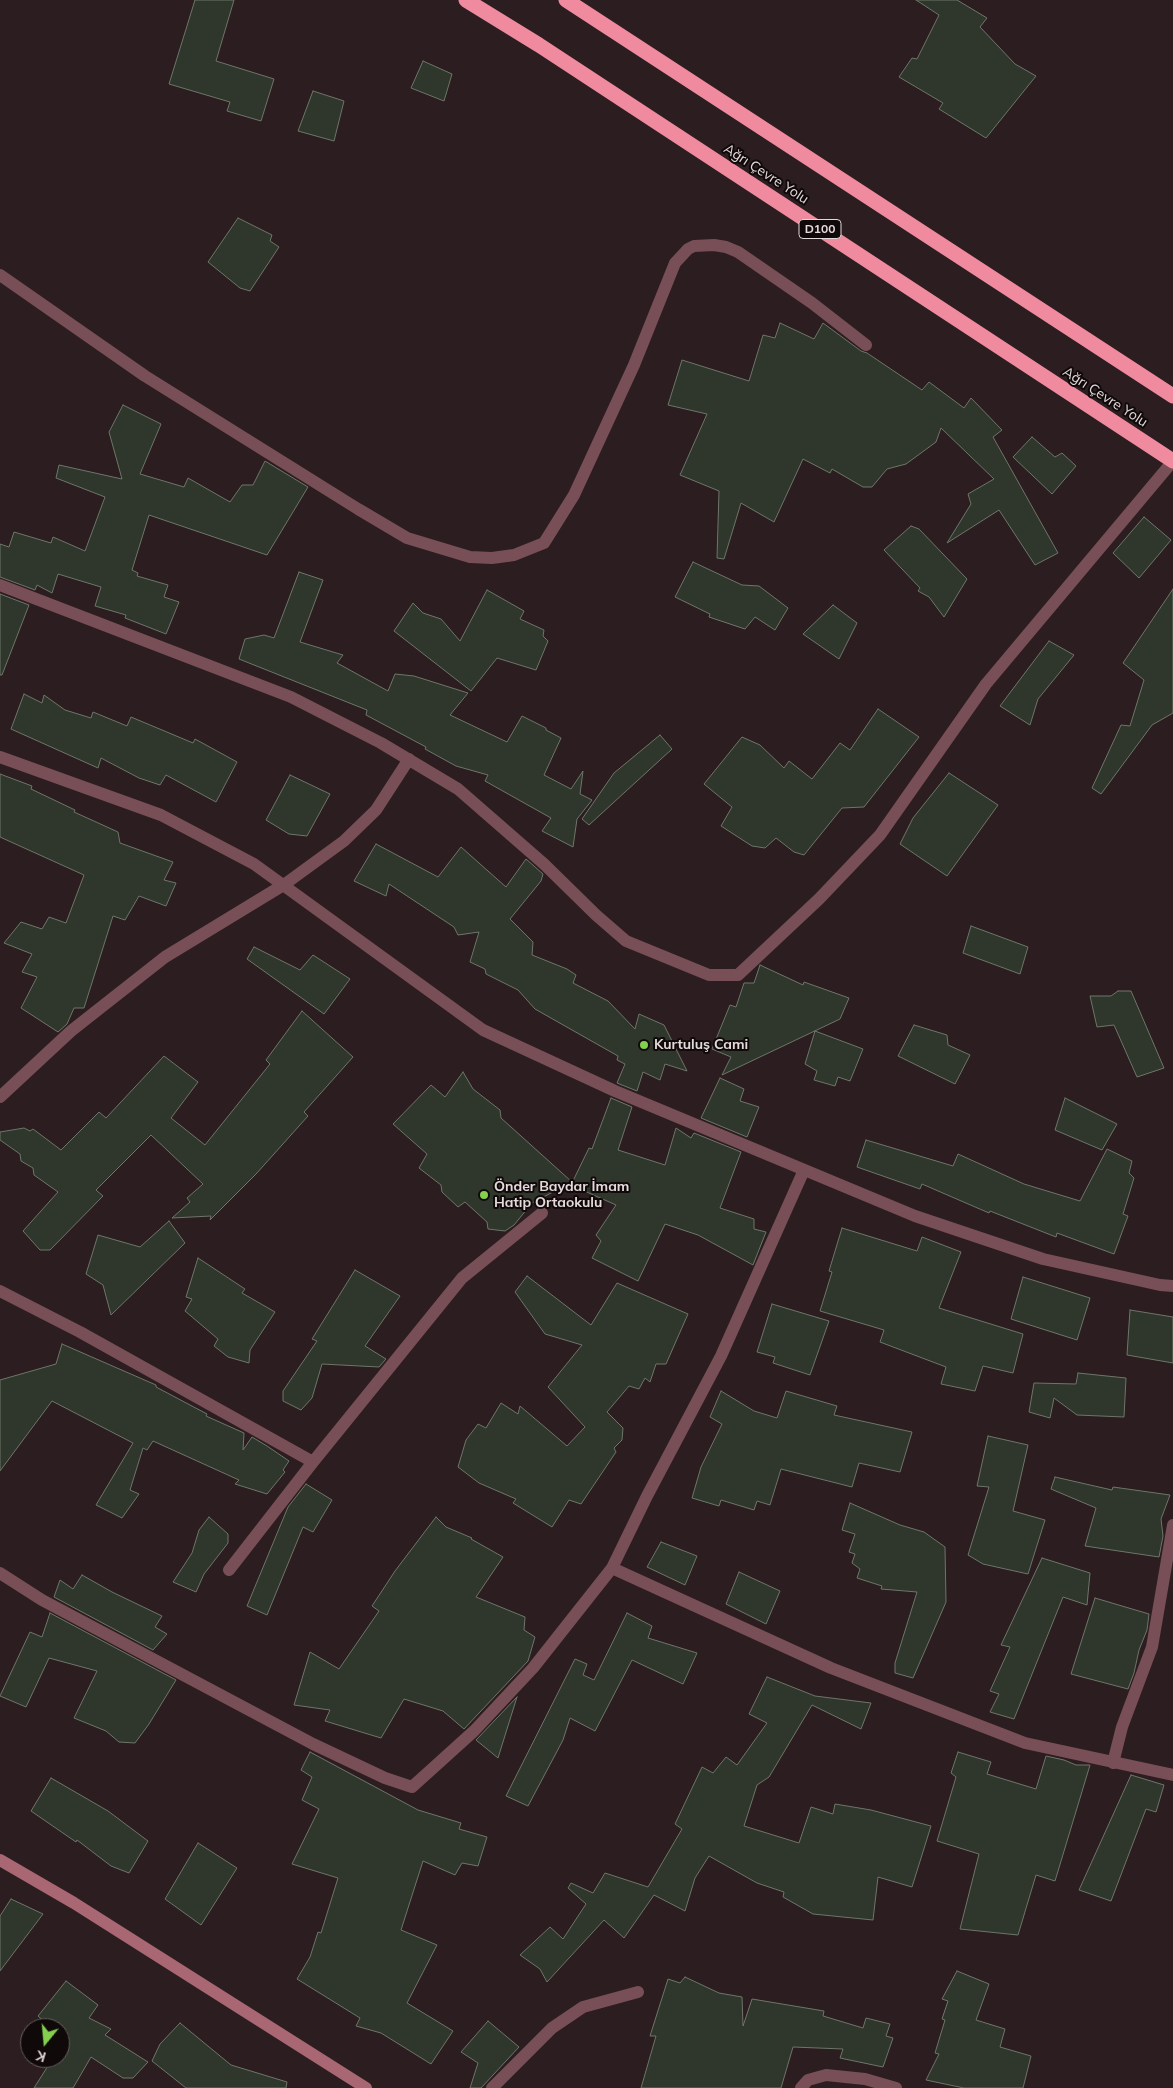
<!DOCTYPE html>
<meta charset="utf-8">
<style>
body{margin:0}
#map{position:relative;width:1173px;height:2088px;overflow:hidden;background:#2c1d20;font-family:Mulish,sans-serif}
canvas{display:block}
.north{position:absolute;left:20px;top:2018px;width:50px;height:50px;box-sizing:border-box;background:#10090a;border:1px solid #655d5e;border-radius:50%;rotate:197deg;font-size:14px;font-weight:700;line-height:20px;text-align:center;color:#e4dadb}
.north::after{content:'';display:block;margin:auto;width:18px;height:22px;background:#84cf4d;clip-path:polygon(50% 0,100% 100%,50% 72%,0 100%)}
</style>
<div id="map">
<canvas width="1173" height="2088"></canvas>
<div class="north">K</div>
</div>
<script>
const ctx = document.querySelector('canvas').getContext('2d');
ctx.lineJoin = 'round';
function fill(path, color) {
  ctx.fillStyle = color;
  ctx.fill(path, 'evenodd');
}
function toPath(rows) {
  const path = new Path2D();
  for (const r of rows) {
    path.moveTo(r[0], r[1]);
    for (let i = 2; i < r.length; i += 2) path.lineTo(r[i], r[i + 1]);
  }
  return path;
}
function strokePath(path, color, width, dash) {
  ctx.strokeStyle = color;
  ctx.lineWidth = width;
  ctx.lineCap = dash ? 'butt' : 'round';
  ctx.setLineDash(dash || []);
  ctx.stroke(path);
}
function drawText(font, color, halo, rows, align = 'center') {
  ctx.font = font + ' Mulish,sans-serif';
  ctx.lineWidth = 4;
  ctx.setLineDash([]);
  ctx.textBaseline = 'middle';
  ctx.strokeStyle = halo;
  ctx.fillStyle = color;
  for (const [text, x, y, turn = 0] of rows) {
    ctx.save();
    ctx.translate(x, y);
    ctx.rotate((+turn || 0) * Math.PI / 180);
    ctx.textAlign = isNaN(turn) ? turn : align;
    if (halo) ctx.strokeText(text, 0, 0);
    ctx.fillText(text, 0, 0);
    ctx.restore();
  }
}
const building = toPath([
 [195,0,234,0,216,61,274,79,261,121,227,111,230,102,169,84,195,0],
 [916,0,957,0,987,18,980,27,1015,64,1036,76,986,138,939,109,943,103,899,77,912,58,917,59,939,15,916,0],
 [423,61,452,74,444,101,411,88,423,61],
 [313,91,344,101,334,141,298,131,313,91],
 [238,218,272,235,270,241,279,247,250,291,240,288,208,262,238,218],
 [780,323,814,339,823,323,861,351,867,353,922,390,929,382,964,408,971,398,1002,430,993,437,1058,553,1035,565,999,510,947,543,971,504,968,494,994,479,941,428,936,442,906,464,887,469,872,487,863,487,832,469,830,473,803,459,774,522,741,503,724,559,717,558,719,491,680,475,707,414,668,405,682,360,749,381,763,335,775,338,780,323],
 [123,405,161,424,140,474,184,487,188,478,230,502,242,485,253,485,265,461,308,487,267,555,149,515,132,570,138,573,137,576,168,585,164,597,179,602,166,634,125,618,126,615,95,606,101,587,58,574,52,593,37,585,35,590,0,577,0,544,9,547,14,532,51,543,53,537,85,551,105,497,56,478,59,465,122,479,109,432,123,405],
 [1032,437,1055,457,1062,453,1076,466,1052,494,1013,457,1032,437],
 [1144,517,1171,540,1139,578,1113,553,1144,517],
 [911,526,919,529,967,579,944,617,929,597,918,591,920,588,884,550,911,526],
 [693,562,742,585,759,586,788,608,775,630,755,617,745,629,709,617,710,614,675,597,693,562],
 [299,572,323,580,300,642,343,655,337,663,388,691,395,674,414,676,468,693,450,715,507,742,522,716,546,728,546,730,561,738,544,775,571,789,583,771,580,794,592,800,577,819,573,847,542,831,551,818,485,781,488,775,456,766,425,749,426,747,366,715,367,710,239,659,245,639,264,635,274,638,299,572],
 [1173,589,1173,713,1152,725,1101,794,1092,788,1121,725,1130,726,1144,680,1123,663,1173,589],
 [487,590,524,611,520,619,544,630,543,636,548,641,536,670,497,658,471,691,394,631,413,603,423,613,441,619,460,641,487,590],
 [0,594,29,605,2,675,0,675,0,594],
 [833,605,857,623,839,659,803,634,833,605],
 [1049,641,1074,655,1038,699,1030,725,1000,706,1049,641],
 [24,694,42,703,44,695,65,710,91,718,93,712,127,726,131,717,193,743,195,739,237,762,216,802,166,775,160,785,139,778,101,758,98,768,11,729,24,694],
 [878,709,919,737,864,807,842,808,804,855,794,852,776,838,765,848,752,846,721,826,732,807,704,784,742,737,760,745,784,768,789,761,812,779,840,743,850,750,878,709],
 [660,735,672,749,589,825,582,819,614,773,660,735],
 [949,773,998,805,947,876,900,844,913,818,949,773],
 [0,774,32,786,31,789,75,810,74,812,118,832,120,843,173,862,164,880,176,883,166,906,139,896,125,920,113,916,84,1008,74,1008,67,1024,58,1032,21,1008,37,977,22,972,32,954,4,943,21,922,42,929,49,917,66,923,84,875,0,837,0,774],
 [290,775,330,794,307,836,289,834,266,820,290,775],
 [376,844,438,877,461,847,506,887,526,859,543,874,541,881,510,919,533,942,532,955,567,969,576,975,573,983,608,1001,635,1029,639,1014,664,1025,687,1071,665,1064,660,1080,643,1072,637,1091,617,1083,625,1064,617,1060,618,1056,535,1009,518,990,486,974,485,969,470,962,479,932,458,935,454,927,389,884,386,896,354,881,376,844],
 [971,926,1028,947,1020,974,963,953,971,926],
 [254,947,300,970,313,955,350,979,324,1014,247,959,254,947],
 [760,965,803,985,804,982,849,998,840,1019,722,1075,731,1057,712,1049,730,1005,736,1007,744,983,754,983,760,965],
 [1118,991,1131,991,1164,1068,1137,1077,1114,1025,1097,1027,1090,996,1111,996,1118,991],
 [302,1011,353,1057,304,1112,308,1116,256,1174,210,1220,211,1216,172,1218,190,1202,187,1198,203,1184,151,1135,96,1190,103,1196,50,1250,40,1250,23,1231,58,1192,34,1175,33,1168,21,1161,20,1154,0,1140,0,1132,24,1128,30,1131,33,1129,61,1150,99,1112,106,1118,164,1056,198,1082,171,1118,205,1145,270,1064,266,1060,302,1011],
 [914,1025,947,1035,948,1045,970,1055,955,1084,898,1056,914,1025],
 [815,1031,863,1049,850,1081,838,1077,835,1086,814,1080,817,1071,805,1064,815,1031],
 [463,1072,473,1089,500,1110,501,1118,572,1182,532,1203,514,1225,505,1231,488,1229,487,1222,465,1202,458,1207,442,1192,441,1185,419,1168,427,1154,393,1124,431,1085,445,1097,463,1072],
 [720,1078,744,1089,740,1101,759,1107,747,1137,701,1118,720,1078],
 [611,1098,632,1107,618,1150,665,1165,676,1128,691,1138,694,1133,741,1152,720,1208,754,1219,754,1229,766,1232,753,1265,698,1235,665,1224,638,1281,592,1258,601,1241,596,1235,616,1205,571,1185,589,1148,592,1149,611,1098],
 [1065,1098,1117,1124,1102,1150,1055,1130,1065,1098],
 [866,1140,953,1166,958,1154,1024,1184,1080,1201,1107,1149,1132,1161,1129,1173,1134,1178,1123,1214,1128,1216,1114,1254,1057,1233,1056,1237,990,1211,989,1213,922,1184,920,1189,857,1167,866,1140],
 [169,1221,185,1243,111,1315,103,1285,86,1274,98,1235,140,1247,169,1221],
 [842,1228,917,1251,922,1237,961,1252,939,1308,1023,1334,1013,1373,983,1366,975,1391,941,1384,946,1367,880,1342,884,1330,820,1311,832,1272,829,1271,842,1228],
 [198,1258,245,1289,242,1293,275,1312,250,1350,249,1363,228,1357,214,1346,218,1339,185,1311,192,1299,186,1297,198,1258],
 [355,1270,400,1296,365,1346,386,1359,379,1367,322,1364,312,1398,301,1410,283,1401,283,1391,317,1341,312,1339,355,1270],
 [527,1276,591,1325,617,1283,688,1314,666,1364,656,1364,650,1382,645,1378,639,1389,629,1386,607,1412,623,1428,622,1440,614,1448,616,1452,581,1504,569,1500,552,1527,513,1503,516,1499,479,1483,458,1467,466,1440,478,1424,486,1428,501,1403,518,1414,520,1406,567,1446,585,1427,548,1387,582,1345,545,1334,515,1292,527,1276],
 [1023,1277,1090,1298,1077,1340,1011,1319,1023,1277],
 [772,1304,829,1321,810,1375,773,1363,775,1357,757,1352,772,1304],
 [1130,1310,1173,1317,1173,1363,1127,1355,1130,1310],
 [62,1344,156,1385,156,1387,207,1414,206,1416,244,1433,243,1450,252,1437,267,1446,289,1461,283,1470,285,1472,267,1494,235,1484,239,1480,153,1441,147,1450,143,1448,130,1490,139,1494,122,1518,96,1505,133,1443,52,1401,0,1471,0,1380,56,1364,62,1344],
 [1078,1373,1126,1378,1124,1417,1077,1415,1054,1398,1050,1418,1029,1412,1034,1383,1076,1384,1078,1373],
 [721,1391,754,1411,777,1418,786,1391,837,1406,834,1415,912,1432,900,1472,859,1463,852,1487,781,1469,770,1505,757,1501,754,1510,721,1500,719,1506,692,1498,701,1467,722,1424,710,1417,721,1391],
 [988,1436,1028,1445,1013,1511,1045,1520,1028,1574,983,1564,968,1555,989,1487,977,1486,988,1436],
 [1055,1477,1112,1490,1113,1487,1170,1495,1161,1519,1163,1536,1159,1557,1085,1546,1096,1508,1051,1489,1055,1477],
 [306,1484,332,1500,313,1532,303,1527,267,1615,247,1606,288,1507,306,1484],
 [850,1503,900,1525,924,1532,945,1547,946,1602,913,1678,895,1673,895,1663,917,1592,881,1589,882,1586,857,1578,860,1569,852,1563,855,1554,849,1552,855,1534,842,1530,850,1503],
 [209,1517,228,1534,228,1543,204,1574,196,1592,173,1582,192,1553,199,1530,209,1517],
 [436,1517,446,1527,472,1538,471,1539,503,1557,476,1597,525,1617,524,1630,535,1637,528,1661,464,1729,443,1711,404,1699,381,1738,325,1721,330,1710,294,1705,310,1652,339,1669,379,1611,372,1606,395,1571,436,1517],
 [661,1542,697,1556,685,1585,647,1567,661,1542],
 [1042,1558,1090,1573,1087,1605,1063,1597,1014,1719,990,1712,999,1694,990,1691,1010,1647,1001,1645,1042,1558],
 [739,1572,780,1591,766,1624,726,1604,739,1572],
 [82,1575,112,1592,162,1616,155,1627,167,1634,153,1650,54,1597,60,1580,73,1589,82,1575],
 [1095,1598,1149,1614,1147,1630,1139,1650,1134,1673,1128,1689,1071,1674,1095,1598],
 [50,1613,176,1680,149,1724,135,1743,119,1742,106,1731,74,1718,97,1671,49,1658,26,1707,0,1696,30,1632,42,1637,50,1613],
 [627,1613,652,1626,648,1638,697,1653,683,1684,632,1660,595,1731,570,1718,563,1740,528,1806,506,1796,575,1659,587,1664,583,1675,594,1680,627,1613],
 [767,1677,815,1696,871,1703,861,1729,812,1705,769,1777,757,1785,744,1826,799,1843,811,1807,833,1814,835,1804,871,1810,931,1826,912,1887,878,1877,873,1920,813,1914,783,1897,784,1892,757,1883,709,1856,695,1878,685,1911,654,1895,624,1938,604,1920,547,1982,540,1969,520,1955,550,1927,563,1939,586,1904,568,1888,571,1883,593,1893,605,1873,648,1887,682,1829,675,1824,702,1767,713,1773,726,1757,737,1765,767,1723,749,1714,767,1677],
 [517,1697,498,1758,476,1740,517,1697],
 [310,1752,418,1810,461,1823,459,1829,487,1837,478,1866,462,1863,455,1875,423,1861,401,1930,437,1945,407,2003,453,2031,431,2064,381,2033,356,2026,360,2018,297,1979,310,1957,318,1932,321,1933,338,1878,292,1864,319,1809,302,1800,312,1777,301,1770,310,1752],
 [958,1752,991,1762,987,1774,1036,1789,1046,1756,1064,1760,1076,1765,1090,1765,1055,1881,1036,1875,1018,1935,960,1929,979,1854,937,1841,956,1777,951,1773,958,1752],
 [1131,1775,1164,1785,1156,1812,1146,1809,1111,1901,1079,1890,1131,1775],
 [51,1778,108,1811,148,1841,129,1873,111,1866,77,1840,76,1842,31,1811,51,1778],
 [198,1843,237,1868,201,1925,165,1899,198,1843],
 [11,1899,43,1914,0,1971,0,1916,11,1899],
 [957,1971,989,1984,976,2020,1005,2029,1000,2047,1031,2056,1023,2088,964,2088,926,2080,939,2054,935,2053,945,2020,942,2019,948,2001,942,1999,957,1971],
 [685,1977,719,1993,742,1997,743,2026,752,1999,824,2011,823,2016,863,2028,866,2018,890,2024,886,2036,893,2038,883,2067,840,2058,843,2049,793,2047,781,2088,641,2088,656,2036,650,2036,668,1979,680,1983,685,1977],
 [66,1981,98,2005,89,2018,111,2029,105,2035,148,2062,133,2078,123,2078,91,2057,73,2088,34,2088,53,2058,60,2058,60,2046,64,2039,60,2035,60,2028,52,2028,38,2016,66,1981],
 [488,2021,519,2047,481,2088,470,2088,478,2063,461,2052,488,2021],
 [180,2023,231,2065,287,2082,286,2088,186,2088,152,2061,160,2044,180,2023]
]);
fill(building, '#2f362b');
strokePath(building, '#6e7669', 1);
strokePath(toPath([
 [492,2088,552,2028,583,2007,638,1992]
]), '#784f56', 12);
strokePath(toPath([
 [0,275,145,376,358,509,407,538,470,557,492,558,514,555,544,543,574,495,634,365,675,263,688,249,694,246,714,245,726,247,738,252,812,303,866,345],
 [0,585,291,697,381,743,458,789,544,864,596,915,626,941,709,975,738,975,819,899,880,835,986,684,1173,461],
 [0,757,161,815,254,864,483,1030,615,1091,915,1216,1043,1259,1160,1285,1173,1286],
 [0,1097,71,1031,165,957,285,884,344,841,376,810,409,759],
 [0,1291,80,1332,313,1462],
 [612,1568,831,1668,1025,1743,1173,1775],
 [229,1570,313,1462,462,1278,542,1213],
 [0,1573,42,1600,313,1744,385,1778,412,1787,474,1731,533,1668,612,1568,647,1496,721,1356,804,1170],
 [1113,1763,1122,1727,1152,1647,1173,1525],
 [801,2088,808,2080,826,2075,865,2079,896,2088]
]), '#784f56', 12);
strokePath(toPath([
 [0,1860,74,1903,366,2088]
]), '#a96773', 12);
strokePath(toPath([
 [466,0,539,45,1173,461],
 [566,0,1173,396]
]), '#f08a9e', 15);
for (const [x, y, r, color] of [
 [644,1045,5,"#84cf4d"],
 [484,1195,5,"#84cf4d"]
]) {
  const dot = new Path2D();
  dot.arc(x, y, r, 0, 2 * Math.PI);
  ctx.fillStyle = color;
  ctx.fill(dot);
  strokePath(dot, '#10090a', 2);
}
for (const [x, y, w] of [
 [820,229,42]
]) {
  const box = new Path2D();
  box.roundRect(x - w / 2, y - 9.5, w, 19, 4);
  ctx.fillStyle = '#10090a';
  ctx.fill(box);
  strokePath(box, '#e4dadb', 1);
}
drawText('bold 12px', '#e4dadb', null, [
 ["D100",820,229]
]);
drawText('14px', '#e4dadb', '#10090a', [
 ["Ağrı Çevre Yolu",766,174,33],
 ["Ağrı Çevre Yolu",1105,397,33]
]);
drawText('bold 14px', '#e4dadb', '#10090a', [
 ["Kurtuluş Cami",654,1045],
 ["Önder Baydar İmam",494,1187],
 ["Hatip Ortaokulu",494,1203]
], 'left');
</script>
